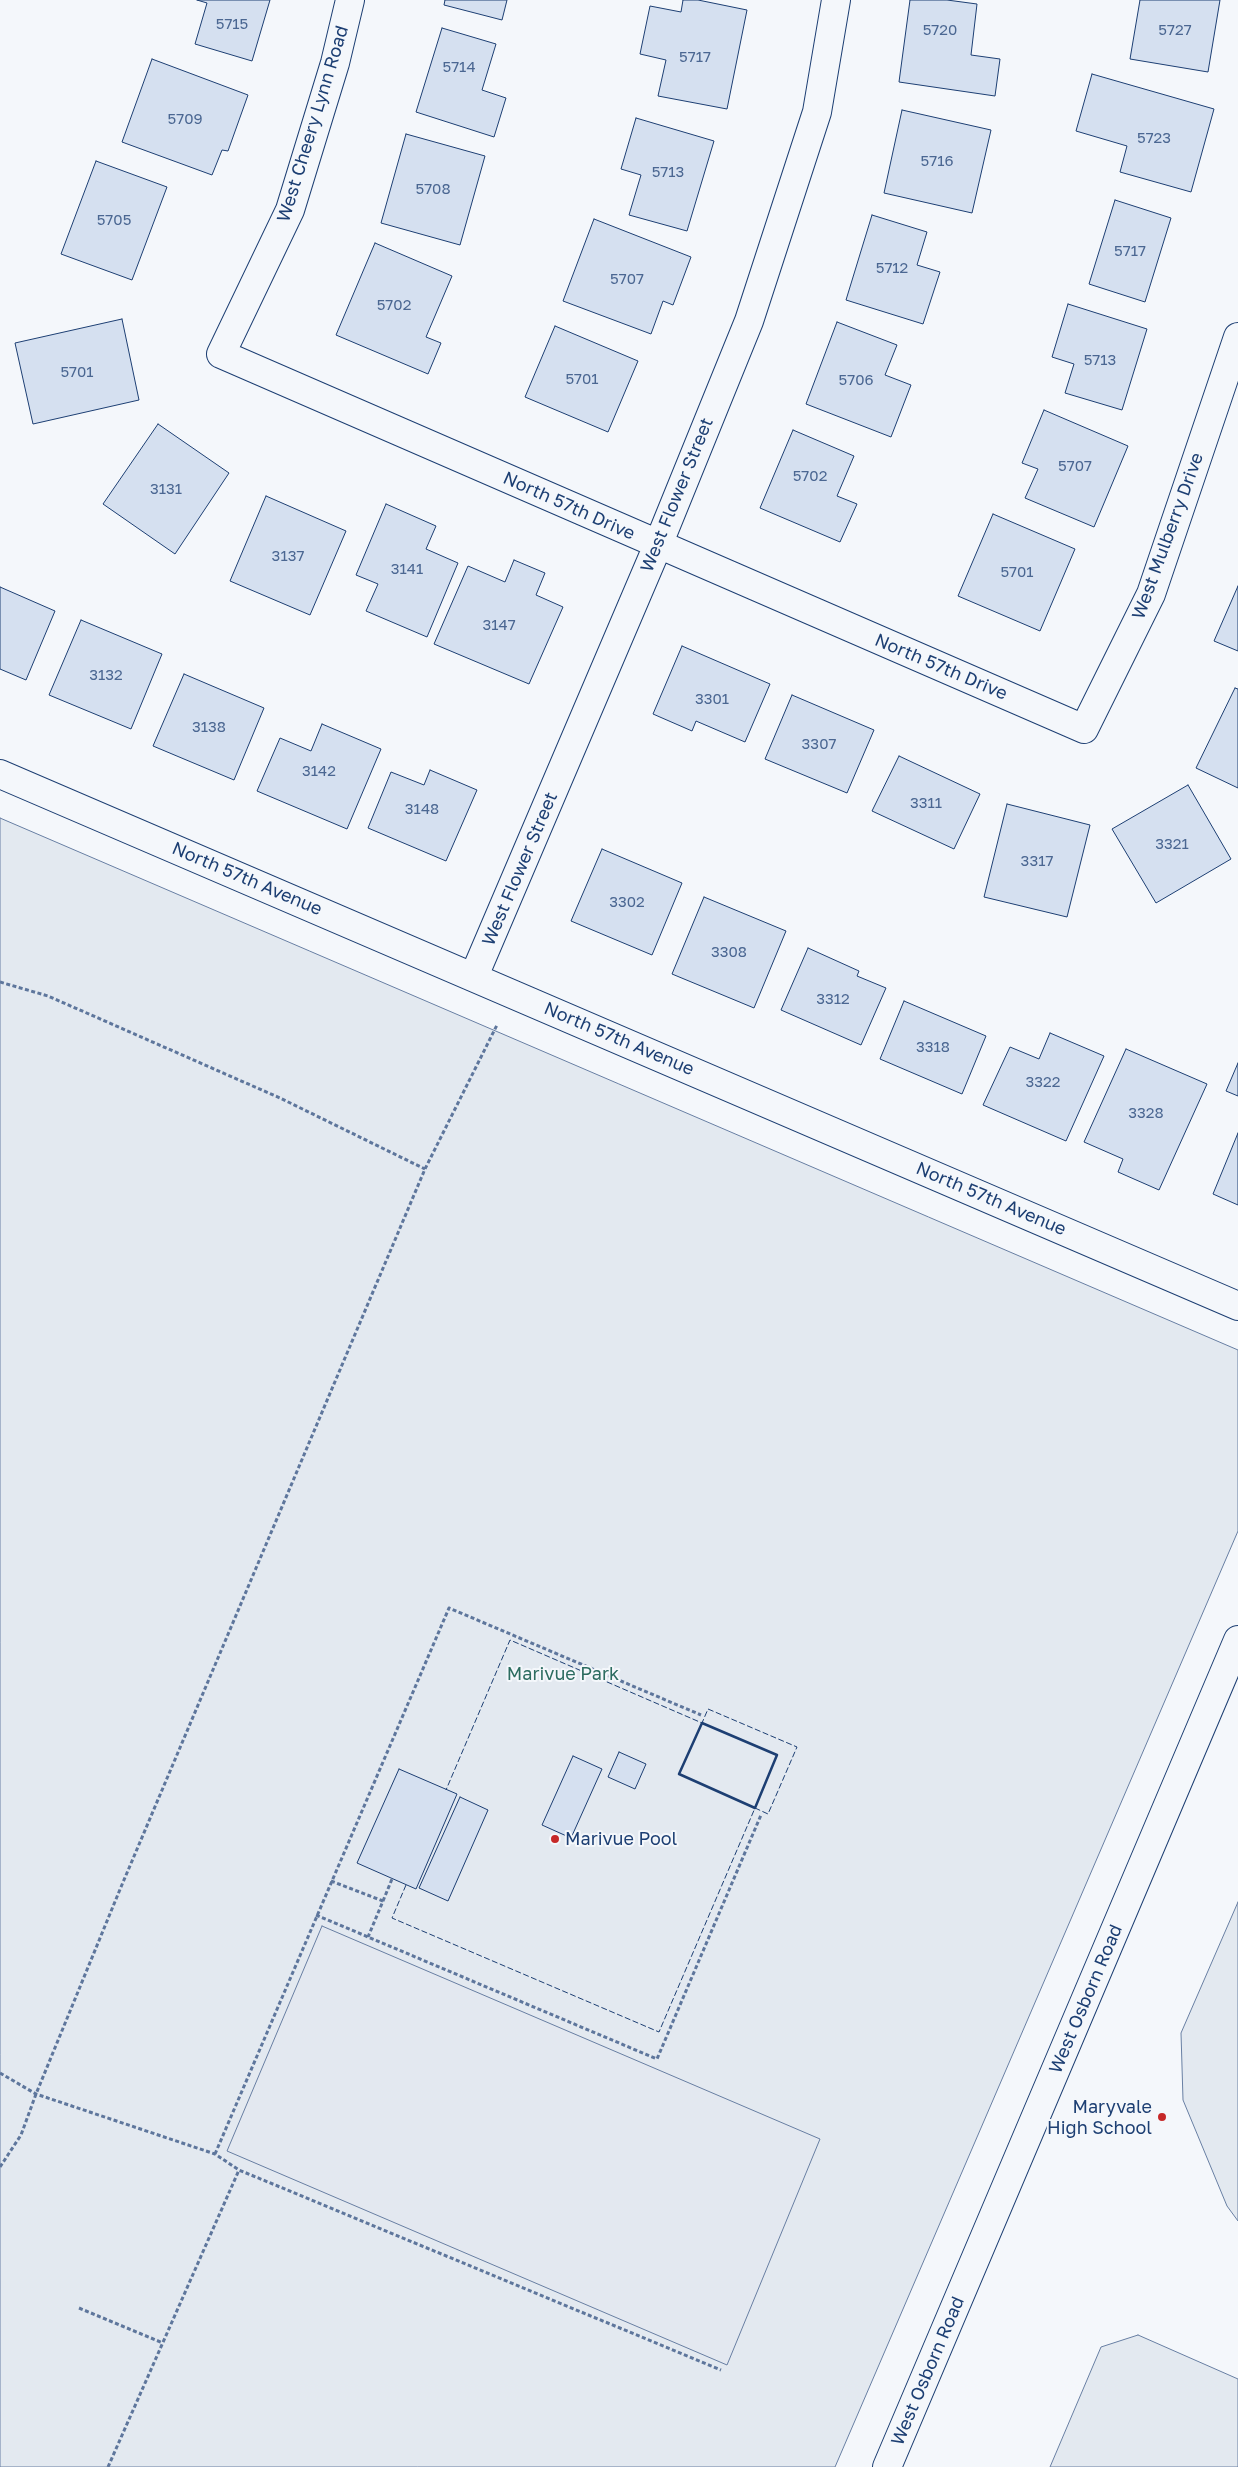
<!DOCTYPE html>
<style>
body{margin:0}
canvas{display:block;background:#f4f7fb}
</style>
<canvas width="1238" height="2467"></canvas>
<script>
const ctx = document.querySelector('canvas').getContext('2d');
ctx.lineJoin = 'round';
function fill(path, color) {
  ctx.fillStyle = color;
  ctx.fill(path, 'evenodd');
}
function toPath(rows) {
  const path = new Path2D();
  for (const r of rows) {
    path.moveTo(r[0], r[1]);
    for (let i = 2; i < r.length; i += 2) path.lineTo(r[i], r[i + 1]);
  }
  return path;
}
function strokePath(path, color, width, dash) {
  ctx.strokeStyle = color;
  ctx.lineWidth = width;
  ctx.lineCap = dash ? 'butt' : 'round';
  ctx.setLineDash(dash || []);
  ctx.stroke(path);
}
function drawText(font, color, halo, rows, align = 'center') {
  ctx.font = font + ' "Golos Text",sans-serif';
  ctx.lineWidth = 4;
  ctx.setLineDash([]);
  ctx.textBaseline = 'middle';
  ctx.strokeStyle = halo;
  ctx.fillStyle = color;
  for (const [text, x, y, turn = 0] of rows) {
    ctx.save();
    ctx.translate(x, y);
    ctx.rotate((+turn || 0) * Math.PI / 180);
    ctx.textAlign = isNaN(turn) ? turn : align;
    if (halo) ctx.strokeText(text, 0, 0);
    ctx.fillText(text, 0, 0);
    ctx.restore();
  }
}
const green = toPath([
 [0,818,1238,1350,1238,1531,835,2467,0,2467,0,818],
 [1238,1902,1238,2221,1227,2206,1183,2100,1181,2033,1238,1902],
 [1138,2335,1238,2379,1238,2467,1050,2467,1101,2347,1138,2335]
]);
fill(green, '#e3e9f0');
strokePath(green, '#687fa3', 1);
const parking = toPath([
 [322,1926,820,2139,727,2365,227,2151,322,1926]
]);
fill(parking, '#e3e8f0');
strokePath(parking, '#687fa3', 1);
const building = toPath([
 [197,0,270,0,252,61,195,44,207,3,197,0],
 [445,0,507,0,502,20,444,5,445,0],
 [683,0,698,0,747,10,727,109,658,96,666,60,640,54,650,6,681,12,683,0],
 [910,0,947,0,977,4,971,55,1000,59,995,96,899,82,910,0],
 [1140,0,1220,0,1208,72,1130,59,1140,0],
 [442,28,496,44,482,90,506,98,494,137,416,112,442,28],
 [152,59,248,95,228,151,222,150,212,175,122,142,152,59],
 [1092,74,1214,109,1191,192,1120,172,1127,146,1076,131,1092,74],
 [902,110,991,130,972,213,884,193,902,110],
 [636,118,714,141,687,231,629,215,641,175,621,169,636,118],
 [406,134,485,156,460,245,381,223,406,134],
 [96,161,167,187,132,280,61,254,96,161],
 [1115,200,1171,218,1145,302,1089,284,1115,200],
 [872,215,927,232,917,265,940,272,923,324,846,300,872,215],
 [594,219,691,257,673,305,663,301,651,334,563,301,594,219],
 [375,243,452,276,426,337,441,343,428,374,336,335,375,243],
 [1068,304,1147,329,1122,410,1065,393,1074,364,1052,357,1068,304],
 [122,319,139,400,33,424,15,343,122,319],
 [837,322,897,345,885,375,911,385,891,437,806,404,837,322],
 [555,326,638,361,608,432,525,397,555,326],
 [1044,410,1128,446,1094,527,1025,498,1038,469,1022,463,1044,410],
 [158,424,229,473,175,554,103,504,158,424],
 [793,430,854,456,837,496,857,504,840,542,760,508,793,430],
 [266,496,346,531,310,615,230,581,266,496],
 [386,504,436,526,426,549,458,563,427,637,366,611,378,584,356,575,386,504],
 [993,514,1075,549,1040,631,958,596,993,514],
 [514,560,545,573,536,595,563,607,529,684,434,644,468,566,505,582,514,560],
 [1238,586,1238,651,1214,641,1238,586],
 [0,587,55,611,26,680,0,669,0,587],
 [81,620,162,654,131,729,49,695,81,620],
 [682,646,770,684,745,742,696,721,692,731,653,714,682,646],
 [184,674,264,708,234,780,153,746,184,674],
 [1235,688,1238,689,1238,788,1196,768,1235,688],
 [792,695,874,730,847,793,765,759,792,695],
 [322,724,381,749,347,829,257,791,280,738,311,751,322,724],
 [899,756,980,794,954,849,872,811,899,756],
 [430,770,477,790,446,861,368,828,391,772,424,785,430,770],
 [1188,785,1231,859,1156,903,1112,829,1188,785],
 [1007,804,1090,825,1067,917,984,897,1007,804],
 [602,849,682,883,652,955,571,921,602,849],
 [704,897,786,931,754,1008,672,974,704,897],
 [808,948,859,971,857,976,886,988,861,1045,781,1010,808,948],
 [904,1001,986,1036,962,1094,880,1059,904,1001],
 [1050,1033,1104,1056,1066,1141,983,1105,1010,1047,1039,1059,1050,1033],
 [1126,1049,1207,1084,1159,1190,1118,1172,1123,1159,1084,1142,1126,1049],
 [1238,1063,1238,1096,1226,1091,1238,1063],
 [1238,1133,1238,1205,1213,1194,1238,1133],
 [619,1752,646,1764,635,1789,608,1777,619,1752],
 [573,1756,602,1769,571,1838,542,1825,573,1756],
 [399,1769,457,1794,416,1889,357,1863,399,1769],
 [460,1797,488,1810,448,1901,419,1888,460,1797]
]);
fill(building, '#d5e0f0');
strokePath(building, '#1d3f73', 1);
const street = toPath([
 [350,0,335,63,290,210,221,354,1084,729,1151,594,1238,337],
 [0,774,1238,1306],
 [474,976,658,545,749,321,817,112,836,0]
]);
const secondary = toPath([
 [887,2467,1238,1640]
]);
strokePath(street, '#1d3f73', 30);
strokePath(secondary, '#1d3f73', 30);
strokePath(toPath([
 [0,982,48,996,280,1098,425,1169],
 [331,1881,383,1901,368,1937],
 [383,1901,392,1879],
 [316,1915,657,2059,761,1815],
 [0,2073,36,2094,215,2154,239,2170,721,2370],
 [215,2154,449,1608,701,1715],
 [0,2167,21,2135,36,2094,121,1887,425,1169,497,1025],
 [79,2308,163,2343],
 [108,2467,239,2170]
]), '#5e769c', 3, [4, 2.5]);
strokePath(street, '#f4f7fb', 28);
strokePath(secondary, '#f4f7fb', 28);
strokePath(toPath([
 [406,1885,392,1918,659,2032,755,1808,768,1814,797,1747,708,1709,702,1723,510,1640,446,1790]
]), '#1d3f73', 1, [6, 2.5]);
strokePath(toPath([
 [702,1723,777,1755,755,1808,679,1774,702,1723]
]), '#1d3f73', 2.5);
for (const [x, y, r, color] of [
 [555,1839,5,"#c62828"],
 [1162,2117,5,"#c62828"]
]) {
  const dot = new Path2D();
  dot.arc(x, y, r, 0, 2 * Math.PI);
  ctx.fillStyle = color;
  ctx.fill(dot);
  strokePath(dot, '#f4f7fb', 2);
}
drawText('15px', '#4b6792', null, [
 ["5715",232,24],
 ["5720",940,30],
 ["5727",1175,30],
 ["5717",695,57],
 ["5714",459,67],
 ["5709",185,119],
 ["5723",1154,138],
 ["5716",937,161],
 ["5713",668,172],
 ["5708",433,189],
 ["5705",114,220],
 ["5717",1130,251],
 ["5712",892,268],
 ["5707",627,279],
 ["5702",394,305],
 ["5713",1100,360],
 ["5701",77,372],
 ["5701",582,379],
 ["5706",856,380],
 ["5707",1075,466],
 ["5702",810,476],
 ["3131",166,489],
 ["3137",288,556],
 ["3141",407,569],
 ["5701",1017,572],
 ["3147",499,625],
 ["3132",106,675],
 ["3301",712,699],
 ["3138",209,727],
 ["3307",819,744],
 ["3142",319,771],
 ["3311",926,803],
 ["3148",422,809],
 ["3321",1172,844],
 ["3317",1037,861],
 ["3302",627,902],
 ["3308",729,952],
 ["3312",833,999],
 ["3318",933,1047],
 ["3322",1043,1082],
 ["3328",1146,1113]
]);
drawText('18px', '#1d3f73', '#f4f7fb', [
 ["West Cheery Lynn Road",313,124,-73],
 ["West Flower Street",677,495,-68],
 ["North 57th Drive",569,506,24],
 ["West Mulberry Drive",1168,536,-70],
 ["North 57th Drive",941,667,23],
 ["West Flower Street",520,869,-67],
 ["North 57th Avenue",247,879,23],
 ["North 57th Avenue",619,1039,23],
 ["North 57th Avenue",991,1199,23],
 ["West Osborn Road",1086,1999,-67],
 ["West Osborn Road",928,2371,-67]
]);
drawText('18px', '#2c6c60', '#f4f7fb', [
 ["Marivue Park",563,1674]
]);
drawText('18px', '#1d3f73', '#f4f7fb', [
 ["Marivue Pool",565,1839],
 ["Maryvale",1152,2107,"right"],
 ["High School",1152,2128,"right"]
], 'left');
</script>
